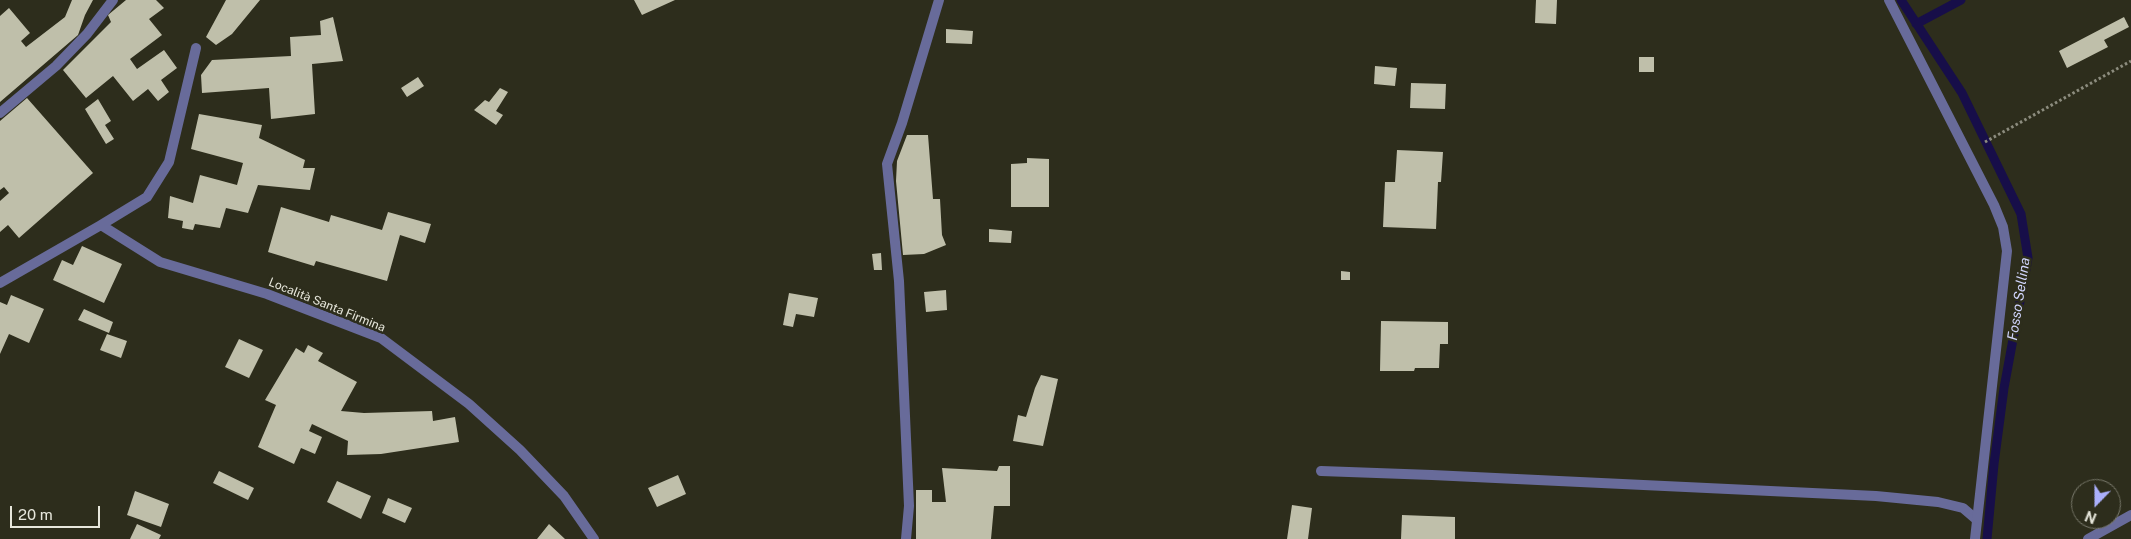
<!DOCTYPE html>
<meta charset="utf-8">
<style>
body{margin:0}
#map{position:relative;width:2131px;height:539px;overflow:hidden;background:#2d2d1c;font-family:"Public Sans",sans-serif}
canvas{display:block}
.north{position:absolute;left:2071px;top:479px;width:50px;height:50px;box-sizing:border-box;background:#2d2d1c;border:1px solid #777769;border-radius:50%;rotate:202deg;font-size:14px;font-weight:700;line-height:20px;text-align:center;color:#e7e7dc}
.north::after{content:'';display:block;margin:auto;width:18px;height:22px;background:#aaaffb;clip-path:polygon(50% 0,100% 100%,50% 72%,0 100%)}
.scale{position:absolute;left:10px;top:506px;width:90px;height:22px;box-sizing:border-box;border:2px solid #e7e7dc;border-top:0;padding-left:6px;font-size:15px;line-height:18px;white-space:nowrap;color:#e7e7dc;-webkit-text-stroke:4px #2d2d1c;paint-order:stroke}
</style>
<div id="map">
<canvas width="2131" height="539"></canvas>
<div class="north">N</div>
<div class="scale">20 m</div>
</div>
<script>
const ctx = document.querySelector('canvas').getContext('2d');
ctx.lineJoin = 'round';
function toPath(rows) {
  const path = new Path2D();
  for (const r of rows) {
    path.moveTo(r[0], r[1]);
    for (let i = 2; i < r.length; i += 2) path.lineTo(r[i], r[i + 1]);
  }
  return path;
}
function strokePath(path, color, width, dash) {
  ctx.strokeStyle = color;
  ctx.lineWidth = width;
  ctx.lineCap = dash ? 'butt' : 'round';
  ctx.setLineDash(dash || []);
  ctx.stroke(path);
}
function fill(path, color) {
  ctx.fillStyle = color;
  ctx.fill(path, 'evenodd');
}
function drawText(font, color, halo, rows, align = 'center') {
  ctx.font = font + ' "Public Sans",sans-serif';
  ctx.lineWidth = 5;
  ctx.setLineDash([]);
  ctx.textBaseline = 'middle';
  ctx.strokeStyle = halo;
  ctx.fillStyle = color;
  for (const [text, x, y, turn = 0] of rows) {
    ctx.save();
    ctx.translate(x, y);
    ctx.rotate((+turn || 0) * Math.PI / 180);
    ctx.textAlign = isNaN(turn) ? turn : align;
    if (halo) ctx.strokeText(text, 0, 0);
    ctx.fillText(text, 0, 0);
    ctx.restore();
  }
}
strokePath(toPath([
 [1901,0,1962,93,2021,214,2028,258,2004,388,1994,464,1987,539],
 [1916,24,1961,0]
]), '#170e49', 9);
fill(toPath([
 [72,0,93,0,85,15,78,35,0,102,0,16,9,8,30,33,21,41,26,47,65,17],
 [126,0,156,0,164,8,149,19,162,35,130,59,137,69,164,50,177,68,161,80,169,92,158,101,148,89,133,101,113,76,86,98,63,70,111,22,108,15],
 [226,0,260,0,232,34,216,45,206,37],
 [634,0,675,0,642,15],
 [1536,0,1557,0,1556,24,1535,23],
 [333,17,343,61,312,64,315,114,271,119,269,88,202,93,201,75,212,60,291,56,290,37,321,35,320,21],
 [2124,17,2129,27,2104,40,2108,47,2067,68,2059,51],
 [946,29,973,31,972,44,946,43],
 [1639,57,1654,57,1654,72,1639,72],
 [1375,66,1397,68,1395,86,1374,84],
 [418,77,424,86,407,97,401,88],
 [1411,83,1446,84,1445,109,1410,108],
 [500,88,508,92,496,111,503,115,496,125,474,110,485,100,489,102],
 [27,98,93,173,19,238,8,225,0,232,0,201,9,193,4,187,0,190,0,121],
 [98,99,111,121,105,125,114,139,106,144,85,109],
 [199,114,262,125,259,138,305,160,303,168,315,168,310,190,258,185,248,213,226,208,220,228,195,224,193,230,182,228,183,221,168,218,170,196,193,203,200,175,237,185,243,163,191,149],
 [907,135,928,135,933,199,940,199,942,235,946,245,924,254,903,255,896,181,897,161],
 [1397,150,1443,152,1441,182,1438,182,1436,229,1383,227,1385,182,1395,182],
 [1027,158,1049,159,1049,207,1011,207,1011,164,1027,163],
 [281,207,329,222,331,215,382,230,388,212,431,224,425,243,400,235,387,281,316,261,314,266,268,252],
 [989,229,1012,231,1011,243,989,242],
 [82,246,122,264,104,303,53,280,62,260,73,265],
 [881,253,882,270,874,270,872,254],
 [1341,271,1350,272,1350,280,1341,280],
 [946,290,947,310,926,312,924,292],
 [789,293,818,298,814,317,796,314,793,327,783,325],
 [11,295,44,309,29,343,9,334,0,354,0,302,7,305],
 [84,309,113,322,109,333,78,320],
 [1381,321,1448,322,1448,344,1440,344,1439,368,1415,368,1414,371,1380,371],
 [107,334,127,341,121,358,100,350],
 [239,339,263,350,249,378,225,367],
 [308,345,323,353,318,361,357,382,341,411,364,413,432,411,433,421,455,417,459,442,381,454,347,455,348,441,312,424,309,431,322,437,315,454,301,448,294,464,258,447,276,405,265,400,296,348,304,353],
 [1041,375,1058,379,1043,446,1013,441,1018,415,1026,417,1035,388],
 [999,466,1010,466,1010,506,994,506,991,539,916,539,916,490,932,490,932,502,946,502,942,468,997,471],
 [219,471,254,488,248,500,213,483],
 [678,475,686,494,657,507,648,488],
 [337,481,371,496,361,519,327,502],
 [135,491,169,504,161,527,127,515],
 [388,498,412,508,405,523,382,513],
 [1292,505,1312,508,1308,539,1287,539],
 [1402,515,1455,517,1455,539,1401,539],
 [137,524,161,535,159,539,130,539],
 [549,524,565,539,537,539]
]), '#bfbfaa');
strokePath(toPath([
 [1985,142,2131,61]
]), '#8c8c7e', 3, [2.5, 2.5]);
strokePath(toPath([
 [1321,471,1432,475,1876,496,1938,502,1963,508,1977,520],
 [2088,539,2131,515]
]), '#686b9a', 10);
strokePath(toPath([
 [1889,0,1994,205,2003,227,2007,251,1975,539],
 [0,113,56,66,87,34,113,0],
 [101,225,147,197,169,162,196,48],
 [0,283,101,225,160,262,267,294,381,338,469,404,520,450,564,496,594,539],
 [906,539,909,506,899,281,887,164,902,123,939,0]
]), '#686b9a', 10);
drawText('12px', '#e7e7dc', '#2d2d1c', [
 ["Località Santa Firmina",327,305,22]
]);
drawText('italic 14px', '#d0d4fb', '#2d2d1c', [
 ["Fosso Sellina",2019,299,-81]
]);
</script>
